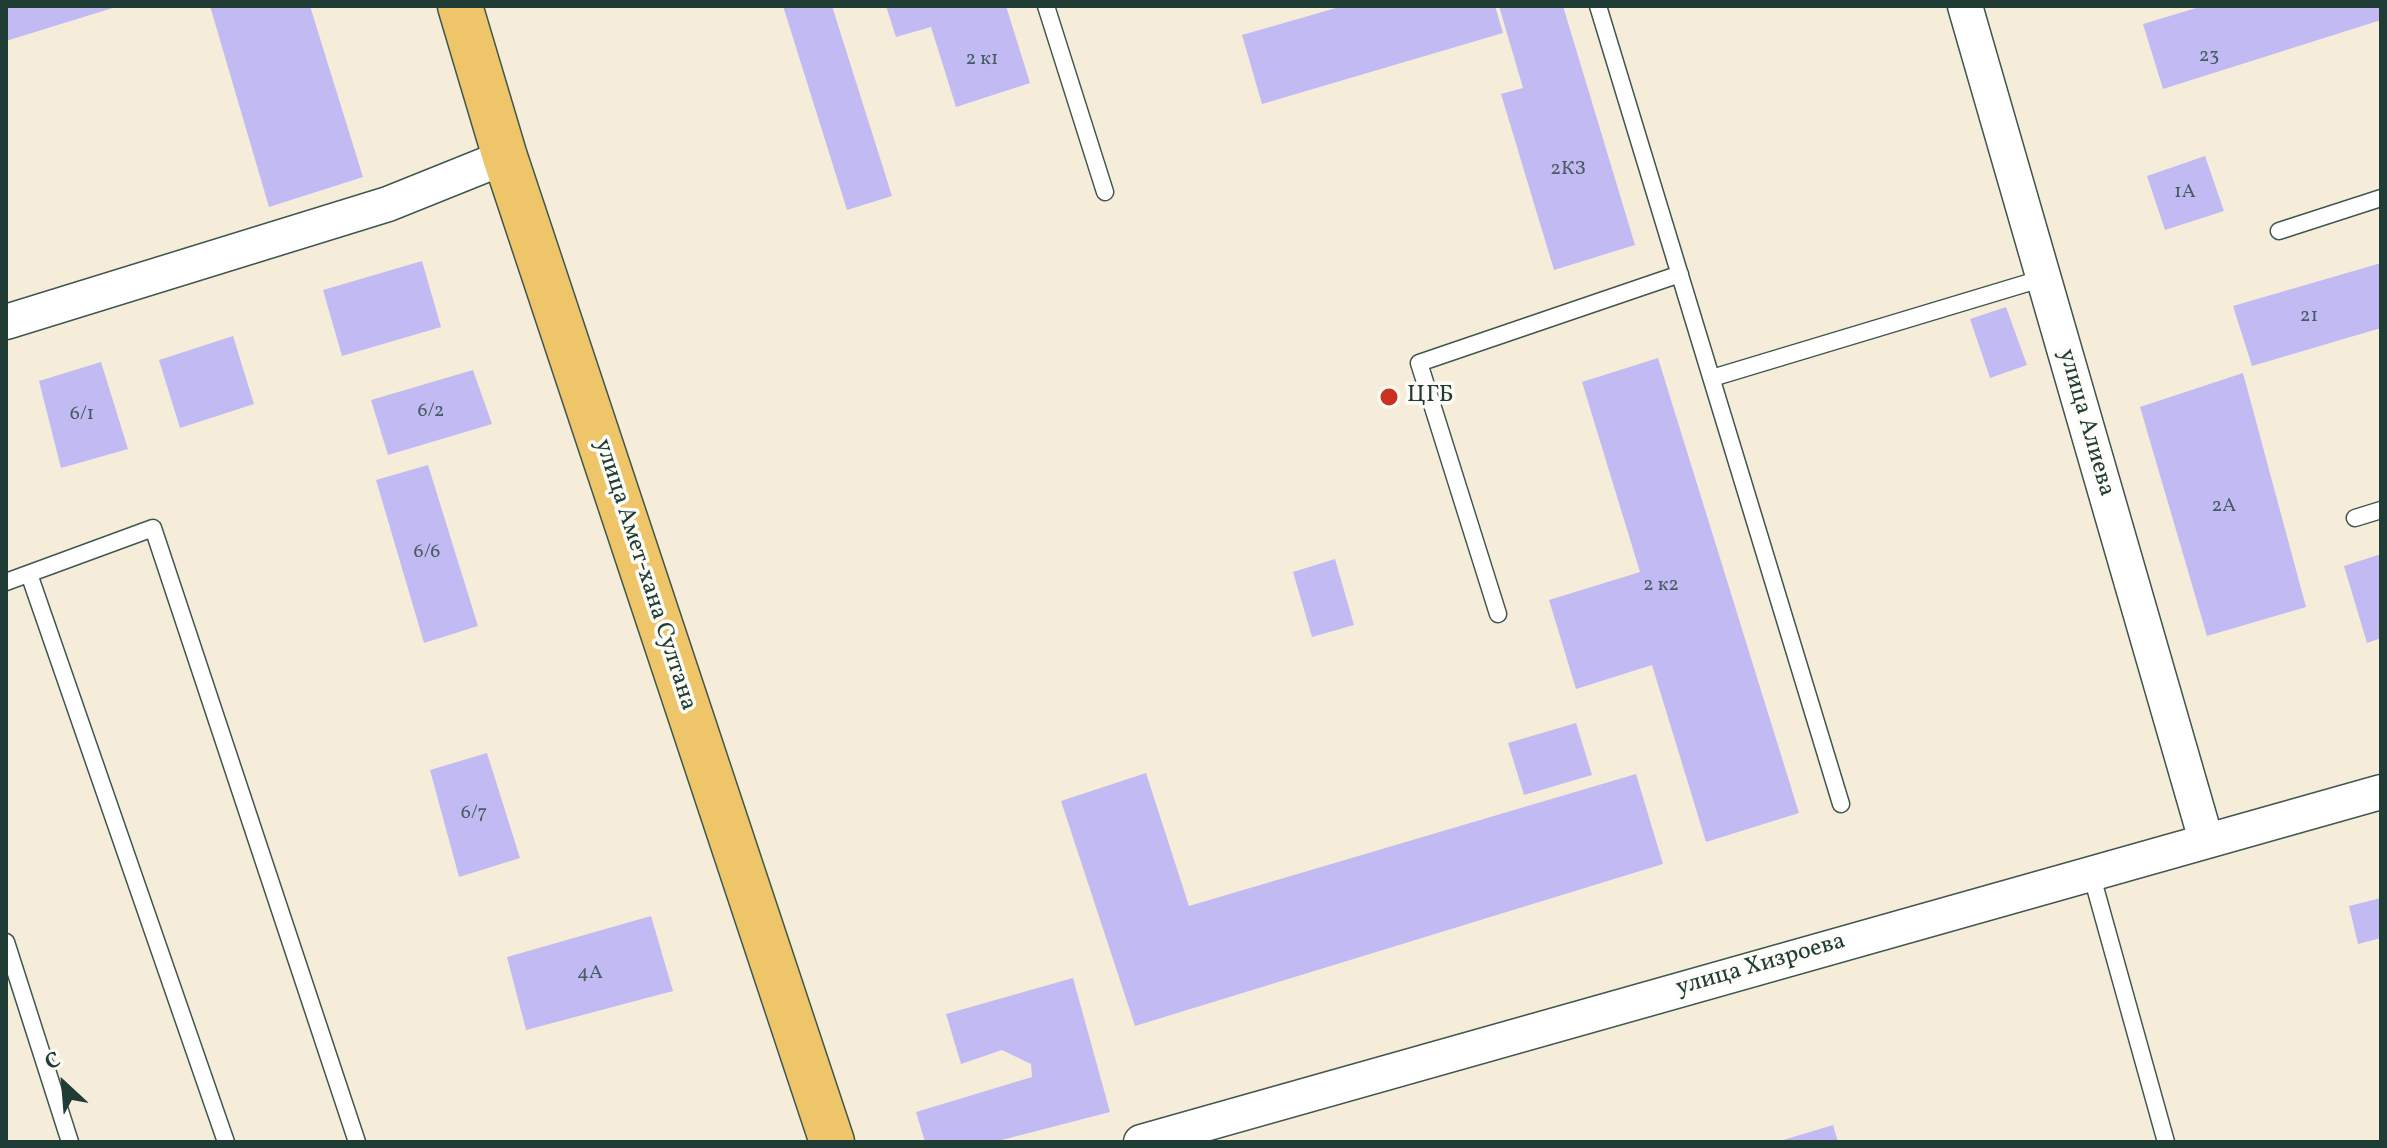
<!DOCTYPE html>
<meta charset="utf-8">
<style>
body{margin:0}
#map{position:relative;width:2387px;height:1148px;overflow:hidden;background:#f5edd9;font-family:Vollkorn,serif}
canvas{display:block}
.frame{position:absolute;inset:0;border:8px solid #1f3d34;pointer-events:none}
.north{position:absolute;left:24px;top:1044px;width:80px;height:80px;-webkit-text-stroke:6px #fdfcf7;paint-order:stroke;rotate:334deg;font-size:22px;font-weight:700;line-height:32px;text-align:center;color:#1f3d34}
.north::after{content:'';display:block;margin:auto;width:28px;height:36px;background:#1f3d34;clip-path:polygon(50% 0,100% 100%,50% 72%,0 100%)}
</style>
<div id="map">
<canvas width="2387" height="1148"></canvas>
<div class="frame"></div>
<div class="north">С</div>
</div>
<script>
const ctx = document.querySelector('canvas').getContext('2d');
ctx.lineJoin = 'round';
function fill(path, color) {
  ctx.fillStyle = color;
  ctx.fill(path, 'evenodd');
}
function toPath(rows) {
  const path = new Path2D();
  for (const r of rows) {
    path.moveTo(r[0], r[1]);
    for (let i = 2; i < r.length; i += 2) path.lineTo(r[i], r[i + 1]);
  }
  return path;
}
function strokePath(path, color, width, dash) {
  ctx.strokeStyle = color;
  ctx.lineWidth = width;
  ctx.lineCap = dash ? 'butt' : 'round';
  ctx.setLineDash(dash || []);
  ctx.stroke(path);
}
function drawText(font, color, halo, rows, align = 'center') {
  ctx.font = font + ' Vollkorn,serif';
  ctx.lineWidth = 7;
  ctx.setLineDash([]);
  ctx.textBaseline = 'middle';
  ctx.strokeStyle = halo;
  ctx.fillStyle = color;
  for (const [text, x, y, turn = 0] of rows) {
    ctx.save();
    ctx.translate(x, y);
    ctx.rotate((+turn || 0) * Math.PI / 180);
    ctx.textAlign = isNaN(turn) ? turn : align;
    if (halo) ctx.strokeText(text, 0, 0);
    ctx.fillText(text, 0, 0);
    ctx.restore();
  }
}
fill(toPath([
 [6,6,116,6,116,7,6,41],
 [210,6,310,6,363,177,269,207],
 [783,6,832,6,892,196,847,210],
 [886,6,1006,6,1030,83,956,107,931,27,896,37],
 [1343,6,1495,6,1503,33,1262,104,1242,35],
 [1499,6,1563,6,1635,245,1554,270,1501,94,1523,88],
 [2203,6,2381,6,2381,20,2163,89,2143,24],
 [2205,156,2224,211,2165,230,2147,176],
 [422,261,441,327,342,356,323,290],
 [2381,263,2381,328,2252,366,2233,306],
 [2006,307,2027,365,1990,378,1970,319],
 [233,336,254,404,180,428,159,360],
 [1658,358,1799,813,1706,842,1652,665,1576,689,1549,600,1640,572,1582,382],
 [101,362,128,449,61,468,39,381],
 [473,370,492,424,388,455,371,400],
 [2243,373,2306,607,2207,636,2140,407],
 [428,465,478,626,424,643,376,480],
 [2381,554,2381,638,2367,643,2344,566],
 [1335,559,1354,625,1312,637,1293,572],
 [1576,723,1592,775,1524,795,1508,743],
 [487,753,520,858,459,877,430,770],
 [1146,773,1189,906,1636,774,1663,864,1135,1026,1061,801],
 [2381,898,2381,938,2358,944,2349,906],
 [651,916,673,991,526,1030,507,957],
 [1073,978,1110,1112,994,1142,925,1142,916,1112,1032,1077,1031,1064,1002,1050,961,1064,946,1014],
 [1833,1125,1838,1142,1780,1142,1780,1141]
]), '#c2bbf3');
const lane = toPath([
 [1046,6,1105,192],
 [1598,6,1841,804],
 [2279,231,2381,198],
 [1712,378,2044,278],
 [2355,518,2381,510],
 [29,574,226,1142],
 [6,582,153,528,357,1142],
 [1498,614,1419,363,1680,274],
 [2091,873,2166,1142],
 [6,942,70,1142]
]);
const street = toPath([
 [1965,6,2206,840],
 [6,322,388,204,505,157],
 [1141,1142,2381,792]
]);
const primary = toPath([
 [460,6,505,157,832,1142]
]);
strokePath(lane, '#3f574d', 19);
strokePath(street, '#3f574d', 37);
strokePath(primary, '#3f574d', 47);
strokePath(lane, '#fff', 16);
strokePath(street, '#fff', 34);
strokePath(primary, '#eec569', 44);
for (const [x, y, r, color] of [
 [1389,397,10,"#c8321e"]
]) {
  const dot = new Path2D();
  dot.arc(x, y, r, 0, 2 * Math.PI);
  ctx.fillStyle = color;
  ctx.fill(dot);
  strokePath(dot, '#fdfcf7', 3);
}
drawText('20px', '#485c64', null, [
 ["23",2209,57],
 ["2 к1",982,60],
 ["2КЗ",1568,170],
 ["1А",2185,193],
 ["21",2309,317],
 ["6/2",431,412],
 ["6/1",82,415],
 ["2А",2224,507],
 ["6/6",427,553],
 ["2 к2",1661,586],
 ["6/7",474,814],
 ["4А",590,974]
]);
drawText('24px', '#1f3d34', '#fdfcf7', [
 ["ЦГБ",1407,397]
], 'left');
drawText('24px', '#1f3d34', '#fdfcf7', [
 ["улица Алиева",2085,423,74],
 ["улица Амет-хана Султана",644,575,72],
 ["улица Хизроева",1761,966,-16]
]);
</script>
